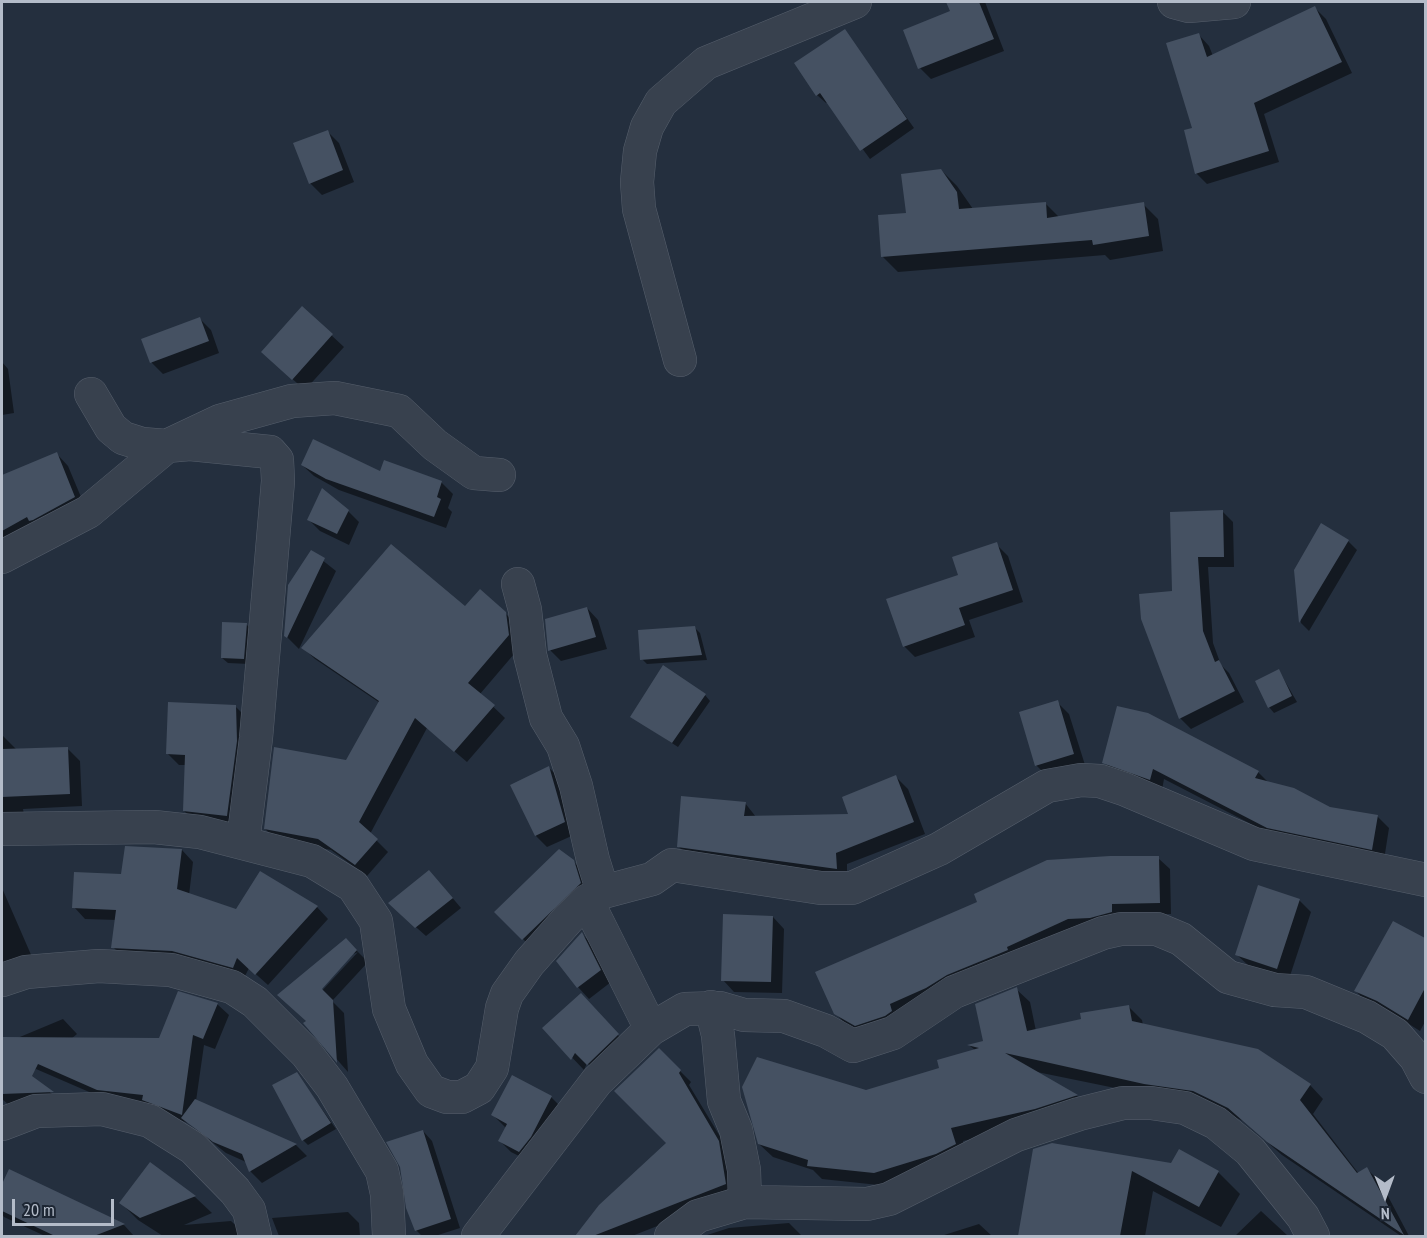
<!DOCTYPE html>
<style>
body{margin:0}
#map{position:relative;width:1427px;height:1238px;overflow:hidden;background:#242f3e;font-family:"PT Sans Narrow",sans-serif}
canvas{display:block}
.frame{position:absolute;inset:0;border:3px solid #b4bcc9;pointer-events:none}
.north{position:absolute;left:1355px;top:1166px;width:60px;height:60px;-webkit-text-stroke:4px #1d2633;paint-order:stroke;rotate:179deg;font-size:16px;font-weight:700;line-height:24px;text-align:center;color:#b4bcc9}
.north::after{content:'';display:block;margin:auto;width:21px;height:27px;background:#b4bcc9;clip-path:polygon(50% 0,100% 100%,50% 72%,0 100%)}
.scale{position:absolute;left:12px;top:1199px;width:102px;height:27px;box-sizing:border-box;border:3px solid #b4bcc9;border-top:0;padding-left:8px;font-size:18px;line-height:21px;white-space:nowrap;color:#b4bcc9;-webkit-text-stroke:4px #1d2633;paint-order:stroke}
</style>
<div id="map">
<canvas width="1427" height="1238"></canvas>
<div class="frame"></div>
<div class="north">N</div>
<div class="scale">20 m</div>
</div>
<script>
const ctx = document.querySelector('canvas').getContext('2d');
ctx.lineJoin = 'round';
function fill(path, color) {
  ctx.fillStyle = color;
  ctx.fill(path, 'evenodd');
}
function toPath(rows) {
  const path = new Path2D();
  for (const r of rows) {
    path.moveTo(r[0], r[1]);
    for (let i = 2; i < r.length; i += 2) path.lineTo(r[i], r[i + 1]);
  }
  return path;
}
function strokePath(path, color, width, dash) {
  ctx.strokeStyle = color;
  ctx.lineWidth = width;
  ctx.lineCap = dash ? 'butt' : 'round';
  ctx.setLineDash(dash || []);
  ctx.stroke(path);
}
fill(toPath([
 [948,2,985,2,1004,51,931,79,920,68,952,12],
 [1315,8,1326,19,1352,73,1264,114,1279,162,1207,184,1196,173,1199,35,1209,46,1213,56],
 [845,31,914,128,870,159,828,102,826,103,817,95],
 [328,132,339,143,354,182,322,195,310,183],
 [941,170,957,186,973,209,1045,203,1059,217,1143,204,1158,219,1163,251,1110,260,1105,255,898,272,883,257,907,214],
 [302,308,344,347,305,390,274,363],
 [199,318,211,330,219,353,163,374,152,363,143,340],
 [2,362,8,369,14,413,2,415],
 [57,454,68,466,86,509,2,548,2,478],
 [302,465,441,482,453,494,448,508,452,512,446,528,339,490,314,476],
 [348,511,359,522,349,545,320,531,309,520],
 [1223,512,1233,522,1234,567,1208,567,1213,643,1221,665,1229,673,1244,702,1191,729,1180,718,1174,593],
 [1348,541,1357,550,1309,631,1301,623,1295,570],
 [996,544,1008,556,1023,602,969,620,975,637,915,657,904,646,959,575],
 [312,552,336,571,299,649,285,635],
 [465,608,505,613,517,625,520,647,480,694,505,718,467,762,427,728,370,834,388,852,367,876,331,850,277,840,265,829,347,762,380,703,315,659,303,648],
 [587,608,598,620,607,649,561,661,550,650],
 [246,624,252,630,249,664,228,663,222,658],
 [694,627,700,633,707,660,647,664,642,659],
 [1279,671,1297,702,1274,713,1269,707],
 [705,695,710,701,678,747,632,717],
 [1057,702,1069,714,1085,765,1048,777,1036,765],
 [235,706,247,718,238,827,196,822,184,811,186,765,179,765,167,753],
 [3,736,16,749,67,748,80,761,82,806,23,809,25,820,2,823],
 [1104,762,1258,772,1270,784,1330,808,1377,816,1389,828,1384,860,1280,839,1164,779,1162,790,1116,774],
 [549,768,561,779,576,834,547,847,536,836],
 [896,777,908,789,925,834,847,864,847,880,690,858,678,846,745,803,756,817,850,815],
 [182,850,193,862,189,895,237,910,317,907,328,919,268,985,249,968,244,978,125,959,113,947,117,920,85,919,74,907,123,875],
 [1158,858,1170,869,1171,914,1123,915,868,1036,847,1025,835,1013],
 [573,861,583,871,589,893,532,948,496,912],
 [439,882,461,908,426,936,400,913],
 [2,888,32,957,2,971],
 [1299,900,1311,912,1289,979,1249,966,1237,955],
 [773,917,784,929,782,993,734,992,723,980],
 [1393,923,1426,940,1426,1020,1420,1031,1390,1012,1367,1003,1356,991],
 [582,934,593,945,611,982,589,999,578,987],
 [346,940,368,962,332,1001,344,1013,348,1072,305,1023,307,1021,291,1006],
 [358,952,318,995,316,993,351,955],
 [1016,989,1030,1002,1036,1031,1129,1007,1142,1020,1143,1025,1310,1085,1323,1099,1313,1114,1359,1174,1367,1169,1381,1183,1409,1236,1401,1236,1282,1155,1243,1121,1208,1104,1159,1097,1032,1071,1077,1096,1090,1109,1049,1122,963,1141,968,1158,888,1186,822,1179,813,1170,773,1157,759,1144,743,1087,866,1091,941,1069,975,1050,970,1046,985,1042],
 [217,1004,229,1015,215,1049,204,1045,196,1101,296,1145,307,1156,262,1183,251,1172,246,1162,226,1153,188,1123,155,1111,110,1101,36,1069,29,1075,63,1103,9,1105,2,1099,2,1038,15,1039,63,1019,77,1034,71,1039,160,1040],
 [592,1007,629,1047,600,1075,587,1063,584,1070,544,1028],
 [659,1050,691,1082,689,1085,730,1153,736,1195,632,1236,577,1236,600,1206,668,1143],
 [297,1074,336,1129,308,1145,303,1140],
 [551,1097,563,1109,531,1162,511,1152,499,1140,506,1128,493,1115],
 [423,1131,432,1141,460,1228,435,1236,422,1236,416,1230],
 [1034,1150,1172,1165,1179,1151,1218,1172,1240,1194,1221,1227,1153,1191,1145,1236,1019,1236],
 [150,1164,195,1197,212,1213,184,1225,231,1221,247,1236,163,1236,138,1220,121,1203],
 [10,1171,124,1225,134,1236,45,1236,4,1217,2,1214,2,1187],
 [1261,1211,1288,1236,1235,1236],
 [348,1212,359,1223,360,1236,279,1236,272,1218],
 [789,1223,802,1236,704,1236,729,1228],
 [979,1224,992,1236,941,1236]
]), '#0007');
fill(toPath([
 [946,2,979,2,994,39,918,69,903,30,950,11],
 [1315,6,1342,62,1254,103,1269,151,1195,174,1184,130,1192,128,1166,43,1199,33,1207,57],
 [845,29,907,119,860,151,820,93,816,96,794,63],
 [328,130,343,170,309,184,293,143],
 [941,169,957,192,959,209,1046,202,1047,218,1144,202,1149,236,1093,245,1092,240,881,257,878,215,906,213,901,174],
 [302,306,333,334,292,380,261,352],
 [200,317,209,341,150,363,141,339],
 [313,439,380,471,384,460,442,481,437,497,441,499,434,517,326,479,301,465],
 [57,452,75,497,33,520,29,521,27,517,2,531,2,475],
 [322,488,349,510,337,534,307,520],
 [1223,510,1224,557,1198,557,1203,631,1215,662,1219,660,1235,691,1179,719,1141,619,1139,594,1172,591,1170,512],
 [1321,523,1349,540,1299,623,1294,570],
 [997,542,1013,590,959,608,965,625,903,647,886,599,958,575,952,557],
 [391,544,465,606,480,589,506,612,509,635,468,683,495,705,454,752,415,718,359,822,378,839,355,865,318,839,264,829,274,747,346,760,379,701,301,648],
 [311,550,325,558,287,638,284,636,288,585],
 [587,607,596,637,548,651,545,619],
 [222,622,247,623,244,659,221,658],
 [695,626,702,655,640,660,638,630],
 [663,665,706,694,672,743,630,717],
 [1279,669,1292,696,1268,708,1255,681],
 [1058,700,1074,754,1035,766,1019,712],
 [168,702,236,705,237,741,227,816,183,811,185,755,166,754],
 [1117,706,1148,713,1259,771,1255,778,1294,788,1330,807,1378,815,1372,850,1267,828,1153,769,1150,780,1102,763],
 [68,747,70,794,2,797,2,749],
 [549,766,565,822,535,836,510,785],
 [896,775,914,822,836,853,837,869,677,847,681,796,746,802,744,816,848,814,842,797],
 [125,846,182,849,177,889,236,909,260,871,318,906,255,975,237,958,233,968,172,951,111,948,116,910,72,908,74,872,121,874],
 [559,849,574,860,581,883,522,940,494,912],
 [1110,856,1159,856,1160,903,1112,904,1112,912,1090,918,1068,919,1007,947,1008,950,947,975,926,988,890,1004,892,1011,885,1016,855,1026,834,1014,815,972,977,902,974,894,1047,860],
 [429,870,453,898,415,928,388,903],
 [1258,885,1300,899,1277,969,1235,955],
 [723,914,773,916,771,982,721,981],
 [1393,921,1425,938,1425,988,1408,1020,1377,1001,1354,991],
 [582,932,601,970,577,988,556,961],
 [346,938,357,950,322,989,333,1000,337,1063,303,1023,306,1021,277,995],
 [1017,987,1027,1031,1081,1019,1080,1013,1129,1005,1132,1021,1258,1049,1311,1084,1300,1100,1357,1173,1367,1167,1404,1235,1267,1142,1228,1108,1193,1091,1144,1084,1005,1053,1078,1095,1035,1109,951,1128,956,1144,936,1154,874,1173,807,1166,808,1160,758,1144,742,1087,757,1057,866,1090,939,1068,937,1060,979,1048,967,1045,983,1041,975,1004],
 [178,991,218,1003,203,1039,193,1035,182,1115,142,1100,143,1095,97,1090,38,1064,32,1076,54,1092,2,1094,2,1037,159,1038],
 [581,993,619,1034,587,1065,575,1053,571,1060,542,1028],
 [659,1048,681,1070,679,1073,719,1141,726,1184,593,1236,575,1236,599,1205,666,1143,614,1091],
 [297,1072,331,1123,302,1141,272,1085],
 [512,1075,552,1096,531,1137,519,1152,498,1141,507,1124,491,1115],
 [195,1099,297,1144,249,1172,242,1154,213,1142,181,1118],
 [423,1130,451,1219,415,1231,406,1208,400,1167,386,1142],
 [1052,1143,1171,1163,1179,1149,1219,1171,1199,1207,1132,1171,1120,1236,1018,1236,1033,1149],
 [150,1162,196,1196,140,1218,119,1203],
 [9,1169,125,1224,94,1236,55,1236,2,1211,2,1184]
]), '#455162');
const minor = toPath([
 [1174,2,1189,6,1234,2],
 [680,360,639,209,637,182,640,151,647,127,661,102,706,63,855,2],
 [91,394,111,428,123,438,142,444,167,446,190,444,270,452,277,460,278,481,256,738,243,842],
 [2,557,88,512,167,446,220,421,292,401,335,398,399,411,435,445,474,473,499,475],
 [518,584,525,610,530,655,546,718,563,746,576,786,593,860,603,892],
 [2,829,154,827,200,832,312,861,353,886,376,921,389,1009,412,1064,431,1091,447,1097,462,1097,479,1088,492,1068,502,1008,507,994,529,963,568,919,587,901,603,892,652,879,672,865,821,888,852,888,939,849,1047,786,1081,780,1100,781,1124,789,1254,844,1426,880],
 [587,901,651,1029],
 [2,980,26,972,99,966,171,970,232,987,255,1002,306,1053,332,1087,382,1171,387,1194,389,1236],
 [711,1007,718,1035,724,1101,736,1130,744,1170,745,1202],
 [2,1124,36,1111,102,1109,150,1121,193,1148,235,1191,249,1210,255,1236],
 [478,1236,597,1081,651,1029,685,1009,720,1008,744,1015,784,1016,826,1031,853,1046,893,1033,954,992,1103,933,1121,929,1157,929,1181,939,1228,977,1275,990,1306,992,1367,1017,1395,1034,1416,1058,1426,1077],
 [671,1236,698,1216,745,1202,867,1204,889,1199,1016,1135,1079,1114,1123,1103,1151,1103,1185,1108,1216,1123,1250,1151,1303,1217,1313,1236]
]);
strokePath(minor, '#565f6c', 34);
strokePath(minor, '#38414e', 33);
</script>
